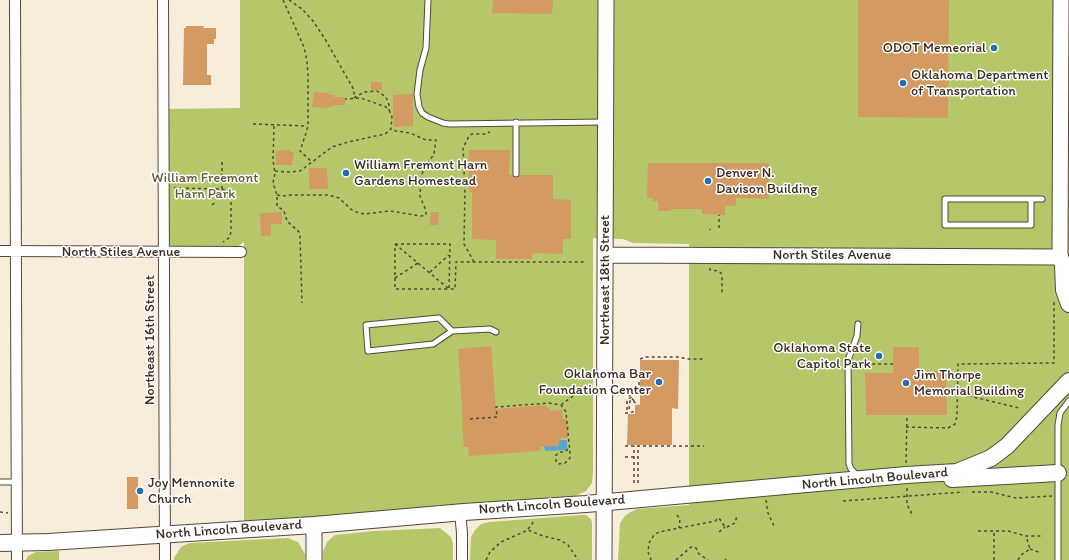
<!DOCTYPE html>
<style>
body{margin:0}
canvas{display:block;background:#f8ecdb}
</style>
<canvas width="1069" height="560"></canvas>
<script>
const ctx = document.querySelector('canvas').getContext('2d');
ctx.lineJoin = 'round';
function fill(path, color) {
  ctx.fillStyle = color;
  ctx.fill(path, 'evenodd');
}
function toPath(rows) {
  const path = new Path2D();
  for (const r of rows) {
    path.moveTo(r[0], r[1]);
    for (let i = 2; i < r.length; i += 2) path.lineTo(r[i], r[i + 1]);
  }
  return path;
}
function strokePath(path, color, width, dash) {
  ctx.strokeStyle = color;
  ctx.lineWidth = width;
  ctx.lineCap = dash ? 'butt' : 'round';
  ctx.setLineDash(dash || []);
  ctx.stroke(path);
}
function drawText(font, color, halo, rows, align = 'center') {
  ctx.font = font + ' Itim,sans-serif';
  ctx.lineWidth = 3;
  ctx.setLineDash([]);
  ctx.textBaseline = 'middle';
  ctx.strokeStyle = halo;
  ctx.fillStyle = color;
  for (const [text, x, y, turn = 0] of rows) {
    ctx.save();
    ctx.translate(x, y);
    ctx.rotate((+turn || 0) * Math.PI / 180);
    ctx.textAlign = isNaN(turn) ? turn : align;
    if (halo) ctx.strokeText(text, 0, 0);
    ctx.fillText(text, 0, 0);
    ctx.restore();
  }
}
fill(toPath([
 [240,0,1069,0,1069,560,618,560,620,523,625,516,629,513,637,509,689,505,689,244,633,243,623,239,593,238,593,472,592,483,586,491,573,497,354,516,244,524,244,242,237,247,175,247,170,245,169,239,168,109,240,108],
 [581,515,586,515,591,519,592,523,592,560,470,560,471,537,475,530,481,524,489,522],
 [440,528,451,537,453,544,453,560,323,560,323,552,327,542,335,535,374,531],
 [288,538,298,542,305,554,305,560,174,560,174,558,181,547,189,543],
 [59,551,59,560,26,560,28,556,36,552]
]), '#b6c76a');
fill(toPath([
 [558,440,567,440,567,450,545,451,544,446]
]), '#55a9d1');
fill(toPath([
 [493,0,553,0,552,14,492,13],
 [858,0,949,0,948,118,858,117],
 [186,26,204,26,203,28,216,28,216,39,214,39,214,44,207,44,207,75,211,75,211,85,183,85,184,28,186,28],
 [371,82,382,82,382,90,371,90],
 [314,92,329,93,329,95,334,95,334,97,345,97,345,105,333,105,333,107,329,106,329,108,312,107],
 [413,94,413,126,394,127,394,117,393,117,393,95],
 [290,150,290,152,294,152,292,165,276,165,276,151],
 [469,150,510,150,509,175,512,175,514,178,518,178,520,175,553,175,553,199,571,200,571,239,563,239,563,254,532,253,532,259,496,259,496,240,472,239,472,192,469,192],
 [648,163,769,163,769,199,736,198,736,206,725,206,725,215,702,214,702,209,671,209,671,211,658,211,658,201,653,201,653,198,647,198],
 [309,168,327,168,328,189,309,189],
 [282,212,282,224,271,224,271,236,261,236,260,213],
 [431,212,439,212,438,225,430,225],
 [491,346,496,409,546,405,546,408,550,407,550,411,562,410,563,419,567,419,568,438,561,438,561,441,559,441,559,446,540,447,540,451,469,456,468,447,464,447,462,422,463,422,458,349],
 [893,347,919,347,919,371,946,371,947,415,866,415,865,373,893,373],
 [640,360,679,360,678,409,672,408,672,445,627,445,628,414,635,414,635,405,640,405],
 [127,477,138,477,138,509,127,509]
]), '#d39a62');
const lane = toPath([
 [428,0,426,48,420,70,417,94,419,107,422,113,428,117,443,123,449,124,604,122],
 [516,174,516,122],
 [1031,199,1031,225,945,225,945,199,1042,199],
 [452,331,439,318,366,325,368,351,433,344,452,331,490,329,496,332],
 [857,475,851,469,849,464,848,360,857,336,858,324],
 [0,482,17,482],
 [1058,560,1058,425,1060,413,1069,401]
]);
const street = toPath([
 [15,0,17,560],
 [163,0,165,560],
 [0,251,241,252],
 [460,512,462,533,462,560]
]);
const secondary = toPath([
 [605,255,1060,257,1061,0],
 [314,525,314,560],
 [604,560,606,0]
]);
const primary = toPath([
 [1060,257,1063,265,1064,290,1069,304],
 [952,479,1058,473],
 [0,543,48,542,314,525,464,512,586,504,906,475,957,472,991,458,1007,446,1069,381]
]);
strokePath(lane, '#57473a', 7);
strokePath(street, '#57473a', 12);
strokePath(secondary, '#57473a', 17);
strokePath(primary, '#57473a', 18);
strokePath(toPath([
 [283,0,304,47,307,61,308,76,308,126,306,133,300,151,312,162],
 [289,0,302,9,313,21,325,39,354,90,354,98],
 [354,98,364,92,377,91,386,97,389,105,389,110],
 [253,124,307,126],
 [274,126,273,160,275,173,273,183,277,195,277,206,284,211,287,221,299,232,300,236,302,303],
 [275,171,289,172,300,171,332,147,348,142,385,134,391,129,392,117,389,110,386,107,361,98,345,99],
 [174,188,222,189,222,160],
 [222,189,229,192,231,197,231,231,230,237,223,242],
 [277,195,282,196,290,195,328,195,339,198,353,211,364,214,390,211,421,216,426,215,426,211,420,196,421,176,426,166,434,154,436,140,426,140,410,133,396,131,391,129],
 [212,205,216,202],
 [719,228,719,215],
 [710,229,710,230],
 [395,244,449,289,455,289,456,262,584,262],
 [395,244,450,244,449,289,395,289,395,244],
 [474,262,464,244,465,193,463,148,469,136,472,134,485,134,490,132],
 [710,268,710,270,718,271,721,273,722,276,722,295],
 [430,272,449,255],
 [395,278,418,263],
 [640,359,646,357,677,357,689,359,704,359],
 [856,369,862,364,893,364],
 [638,376,639,380,639,389,627,401,627,410,629,410,630,401,632,400,638,405],
 [957,393,1019,408],
 [628,394,635,402],
 [561,405,580,391,587,393],
 [625,413,629,413,635,411],
 [470,419,497,417,496,407,549,403,561,405,566,412,570,453,570,458,565,463,559,464,556,462,556,455,561,452,565,452,569,448],
 [906,427,948,428,955,424,957,416,958,364,1054,363,1054,301],
 [625,446,704,446],
 [625,457,638,457],
 [906,463,907,415],
 [634,483,634,446],
 [638,483,638,446],
 [907,488,907,505,911,511,911,517],
 [972,492,991,492,1016,498,1052,496],
 [766,500,768,513,775,528],
 [843,501,963,492],
 [0,512,8,513],
 [677,515,680,519,679,528],
 [528,529,532,525,533,521],
 [978,531,1008,531,1026,536,1041,536],
 [719,532,725,527],
 [1030,549,1041,553],
 [486,560,490,552,501,542,528,530,543,536,560,540,568,545,578,560],
 [650,560,651,559,648,552,649,543,654,535,659,532,715,521,719,518,725,527,727,527,735,523,737,516],
 [676,560,691,547,696,548,699,554,708,560],
 [725,560,726,559],
 [994,560,994,531],
 [1018,560,1021,555,1030,549,1026,536]
]), '#57473a', 1.5, [3, 3]);
strokePath(lane, '#fff', 5);
strokePath(street, '#fff', 10);
strokePath(secondary, '#fff', 15);
strokePath(primary, '#fff', 16);
for (const [x, y, r, color] of [
 [994,48,4,"#1f6fb2"],
 [903,83,4,"#1f6fb2"],
 [346,173,4,"#1f6fb2"],
 [708,181,4,"#1f6fb2"],
 [879,356,4,"#1f6fb2"],
 [659,382,4,"#1f6fb2"],
 [906,383,4,"#1f6fb2"],
 [140,491,4,"#1f6fb2"]
]) {
  const dot = new Path2D();
  dot.arc(x, y, r, 0, 2 * Math.PI);
  ctx.fillStyle = color;
  ctx.fill(dot);
  strokePath(dot, '#fff', 1.5);
}
drawText('14px', '#3b2a1e', '#fff', [
 ["ODOT Memeorial",986,48,"right"],
 ["Oklahoma Department",911,75],
 ["of Transportation",911,91],
 ["William Fremont Harn",354,165],
 ["Gardens Homestead",354,181],
 ["Denver N.",716,173],
 ["Davison Building",716,189],
 ["Oklahoma State",871,348,"right"],
 ["Capitol Park",871,364,"right"],
 ["Oklahoma Bar",651,374,"right"],
 ["Foundation Center",651,390,"right"],
 ["Jim Thorpe",914,375],
 ["Memorial Building",914,391],
 ["Joy Mennonite",148,483],
 ["Church",148,499]
], 'left');
drawText('14px', '#605935', '#fff', [
 ["William Freemont",205,178],
 ["Harn Park",205,194]
]);
drawText('14px', '#3b2a1e', '#fff', [
 ["North Stiles Avenue",121,252],
 ["North Stiles Avenue",832,255],
 ["Northeast 18th Street",605,280,-90],
 ["Northeast 16th Street",150,340,-90],
 ["North Lincoln Boulevard",875,479,-5],
 ["North Lincoln Boulevard",552,505,-4],
 ["North Lincoln Boulevard",229,530,-4]
]);
</script>
